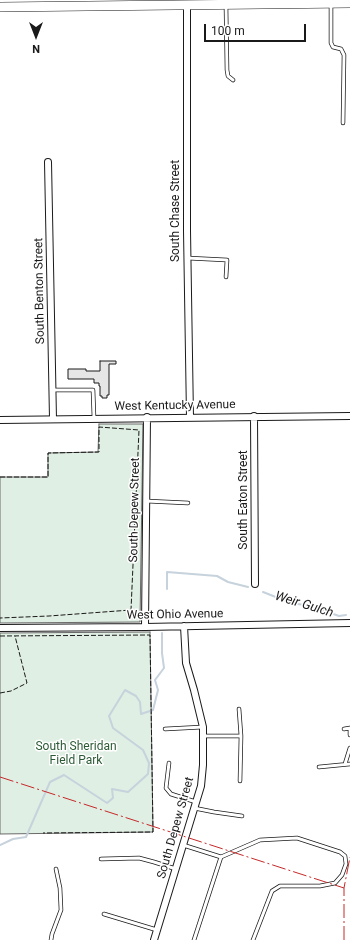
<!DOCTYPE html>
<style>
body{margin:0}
#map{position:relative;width:350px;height:940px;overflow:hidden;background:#fff;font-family:Roboto,sans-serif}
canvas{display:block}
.north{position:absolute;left:16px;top:16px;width:40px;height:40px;-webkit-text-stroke:3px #fff;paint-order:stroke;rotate:180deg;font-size:11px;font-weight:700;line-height:16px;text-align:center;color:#1a1a1a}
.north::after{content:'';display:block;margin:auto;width:14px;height:18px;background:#1a1a1a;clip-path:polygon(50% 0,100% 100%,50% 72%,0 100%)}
.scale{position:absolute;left:204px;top:24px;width:102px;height:18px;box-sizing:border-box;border:2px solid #1a1a1a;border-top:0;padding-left:5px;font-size:12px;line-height:14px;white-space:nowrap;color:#1a1a1a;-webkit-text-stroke:3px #fff;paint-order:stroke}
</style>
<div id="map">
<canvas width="350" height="940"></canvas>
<div class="north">N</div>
<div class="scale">100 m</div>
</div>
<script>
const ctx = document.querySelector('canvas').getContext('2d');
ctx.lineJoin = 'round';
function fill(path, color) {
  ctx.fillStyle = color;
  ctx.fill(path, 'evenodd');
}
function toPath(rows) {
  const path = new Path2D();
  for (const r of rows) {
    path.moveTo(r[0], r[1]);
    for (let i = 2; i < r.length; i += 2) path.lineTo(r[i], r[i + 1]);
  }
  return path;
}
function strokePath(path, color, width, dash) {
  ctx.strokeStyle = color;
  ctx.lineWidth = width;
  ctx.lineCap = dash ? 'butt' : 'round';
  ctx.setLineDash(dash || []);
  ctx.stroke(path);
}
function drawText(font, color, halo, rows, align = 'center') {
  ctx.font = font + ' Roboto,sans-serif';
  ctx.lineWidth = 3;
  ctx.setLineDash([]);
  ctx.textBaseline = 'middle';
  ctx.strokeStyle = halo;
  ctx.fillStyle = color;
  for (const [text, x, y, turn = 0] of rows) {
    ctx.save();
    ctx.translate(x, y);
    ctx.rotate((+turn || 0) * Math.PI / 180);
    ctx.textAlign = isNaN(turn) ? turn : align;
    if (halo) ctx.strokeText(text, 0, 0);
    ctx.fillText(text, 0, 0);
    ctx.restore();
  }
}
const green = toPath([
 [99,424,143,424,140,622,0,623,0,477,48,477,48,453,98,452,99,424],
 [150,632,153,832,0,834,0,633,150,632]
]);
fill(green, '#e0efe3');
strokePath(green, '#6a6a6a', 1);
strokePath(toPath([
 [167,589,167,572,217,576,228,582,248,587],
 [263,592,291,603,311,606,339,616,346,615],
 [0,845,13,839,26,837,50,782,64,775,107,803,113,798,112,789,128,792,148,774,149,763,143,750,113,728,109,716,125,690,136,696,140,702,141,714,153,710,158,690,155,680,164,668,162,653,162,633]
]), '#c6d2dc', 2);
const building = toPath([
 [100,361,116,361,116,364,109,364,109,395,107,395,107,398,102,398,102,396,100,396,100,386,99,386,99,383,94,383,94,379,68,379,68,369,86,369,86,371,100,371,100,361]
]);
fill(building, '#e6e6e6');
strokePath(building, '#1a1a1a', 1);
const service = toPath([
 [331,5,331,43,333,47,341,49,344,55,343,123],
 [226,6,227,70,228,76,233,80],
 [187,258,227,260,226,277],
 [52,390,93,390,94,418],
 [146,501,188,503],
 [239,709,241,736,240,781],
 [350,728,350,735],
 [165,729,203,727],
 [344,729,350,728],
 [203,736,241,736],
 [169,763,166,788,171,794,196,802],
 [345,764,350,748],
 [319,767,350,764],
 [194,808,214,812,242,816],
 [183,845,221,857,260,840,297,838,340,852,345,856,346,864,342,875,335,883,320,886,280,886,272,891,253,940],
 [101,859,139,858,154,862,176,869],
 [104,914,157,930],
 [51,940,52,934,61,910,60,888,56,869],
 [194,940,221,857]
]);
const minor = toPath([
 [187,5,187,231,190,417],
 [48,162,53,419],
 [254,416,255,584],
 [0,420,350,416],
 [145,627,147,417],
 [0,628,145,627,350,623],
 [154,940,201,786,203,765,203,727,194,690,186,663,184,626]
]);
const secondary = toPath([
 [0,7,350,3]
]);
strokePath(service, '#1a1a1a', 4.5);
strokePath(minor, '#1a1a1a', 8);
strokePath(secondary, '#1a1a1a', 10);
strokePath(service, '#fff', 3);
strokePath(minor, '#fff', 6);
strokePath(secondary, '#fff', 9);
strokePath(toPath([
 [0,477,48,477,48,453,99,452,99,427,139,430,131,610,49,616,0,618],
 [0,636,150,635,153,832,43,833],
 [0,693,11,691,27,683,15,636]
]), '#1a1a1a', 1, [5, 2]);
strokePath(toPath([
 [0,777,344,888],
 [344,940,344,888,350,857]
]), '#c62828', 1, [14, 3, 2, 3]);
drawText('12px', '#1a1a1a', '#fff', [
 ["South Chase Street",176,211,-90],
 ["South Benton Street",40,291,-91],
 ["West Kentucky Avenue",175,406,-1],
 ["South Eaton Street",244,500,-90],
 ["South Depew Street",135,510,-89],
 ["West Ohio Avenue",175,615,-1],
 ["South Depew Street",176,828,-74]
]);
drawText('12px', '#2b5a34', '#fff', [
 ["South Sheridan",76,747],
 ["Field Park",76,761]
]);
drawText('italic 13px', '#1a1a1a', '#fff', [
 ["Weir Gulch",304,605,17]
]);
</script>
